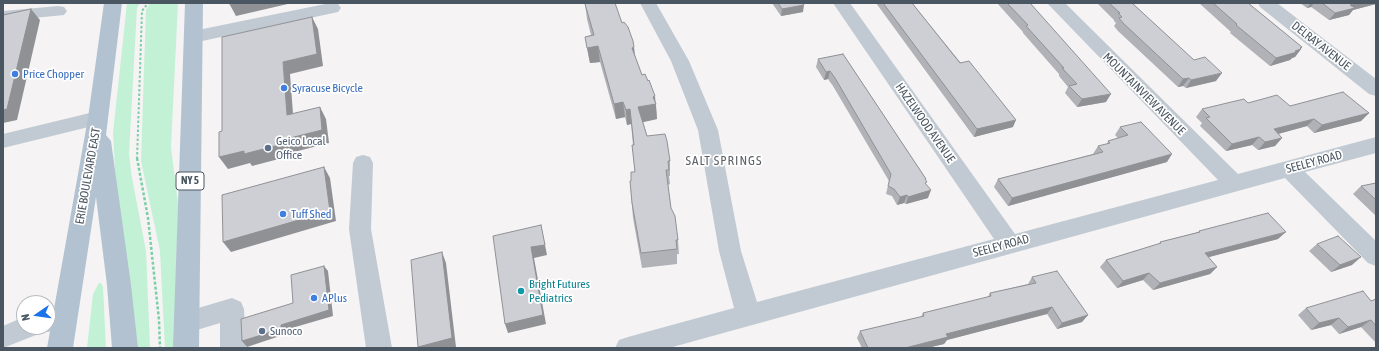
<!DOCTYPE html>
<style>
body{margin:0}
#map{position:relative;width:1379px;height:351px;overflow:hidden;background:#f5f3f3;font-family:"Asap Condensed",sans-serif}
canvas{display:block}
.frame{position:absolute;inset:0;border:4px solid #4a5661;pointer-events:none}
.north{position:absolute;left:16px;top:295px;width:40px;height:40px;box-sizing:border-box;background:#fff;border:1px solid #b7bbc0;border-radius:50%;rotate:257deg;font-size:11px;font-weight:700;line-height:16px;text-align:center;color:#4a5661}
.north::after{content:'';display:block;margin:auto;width:14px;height:18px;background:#1a73e8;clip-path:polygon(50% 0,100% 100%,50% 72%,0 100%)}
</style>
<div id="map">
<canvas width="1379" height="351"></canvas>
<div class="frame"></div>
<div class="north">N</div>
</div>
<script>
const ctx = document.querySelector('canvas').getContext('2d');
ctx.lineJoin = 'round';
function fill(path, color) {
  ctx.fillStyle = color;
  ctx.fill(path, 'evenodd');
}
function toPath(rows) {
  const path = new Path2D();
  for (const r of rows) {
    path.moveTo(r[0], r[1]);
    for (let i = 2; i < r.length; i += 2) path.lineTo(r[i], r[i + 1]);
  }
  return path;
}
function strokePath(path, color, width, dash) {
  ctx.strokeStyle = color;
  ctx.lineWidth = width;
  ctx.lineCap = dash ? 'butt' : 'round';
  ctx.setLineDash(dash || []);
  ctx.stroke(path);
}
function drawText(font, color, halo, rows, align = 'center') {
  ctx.font = font + ' "Asap Condensed",sans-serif';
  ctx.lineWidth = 3.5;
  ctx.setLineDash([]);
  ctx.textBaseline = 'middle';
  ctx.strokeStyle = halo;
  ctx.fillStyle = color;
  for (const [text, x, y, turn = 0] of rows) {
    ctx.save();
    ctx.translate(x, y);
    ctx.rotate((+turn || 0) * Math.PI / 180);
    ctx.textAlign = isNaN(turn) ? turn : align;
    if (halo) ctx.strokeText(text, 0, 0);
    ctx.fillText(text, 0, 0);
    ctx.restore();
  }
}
fill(toPath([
 [127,3,140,3,137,8,129,154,132,178,146,251,150,348,134,348,115,169,113,133],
 [150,3,178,3,171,147,178,204,174,348,165,348,160,251,141,161,146,10],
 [99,283,101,283,103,287,106,348,87,348,93,294]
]), '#c3f1d5');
strokePath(toPath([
 [137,159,142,11,148,3]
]), '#7ad0a6', 2, [2.5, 2]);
strokePath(toPath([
 [137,158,148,218,159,320,160,348]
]), '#7ad0a6', 2.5, [3, 2]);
fill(toPath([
 [330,3,338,4,341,8,338,12,193,43,187,41,184,37,187,33,193,31,330,3],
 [640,3,656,3,689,61,718,130,741,251,757,302,994,239,833,3,850,3,1015,234,1218,180,1047,3,1065,3,1238,174,1376,137,1376,153,1305,172,1376,241,1376,266,1368,263,1285,178,669,348,615,348,619,340,628,337,734,308,719,251,698,130,671,61,640,3],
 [1258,3,1277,3,1376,79,1376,96,1369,94,1260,7,1258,3],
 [58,6,64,7,67,11,64,15,3,21,3,11,58,6],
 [98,111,105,113,108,118,105,123,3,148,3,134,98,111],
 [363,155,370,157,373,163,371,229,392,348,366,348,349,229,353,163,356,157,363,155],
 [232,298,241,302,244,309,246,348,220,348,220,323,187,333,178,330,175,322,178,314,232,298],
 [64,306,73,309,76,317,73,325,48,332,39,328,36,335,3,348,3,326,24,317,24,327,48,327,48,310,64,306]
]), '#c1cad2');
fill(toPath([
 [104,3,122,3,106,135,111,141,131,285,138,348,112,348,107,285,96,197,73,348,47,348,88,118,104,3],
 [185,3,203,3,199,348,173,348,185,3]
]), '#b3c2d1');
fill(toPath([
 [772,3,803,3,803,12,781,16],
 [876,3,912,3,1013,127,974,137],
 [997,3,1030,3,1106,102,1077,107,1065,93,1068,87,1059,76,1059,74,1023,33,1023,32],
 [1097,3,1132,3,1216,81,1186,88,1183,86,1178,87,1118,31,1114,26,1116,23,1114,21,1114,20],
 [1199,3,1248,3,1302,47,1301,49,1295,57,1292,58,1290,60,1270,66,1230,33,1231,32],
 [1300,3,1376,3,1376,4,1353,10,1349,15,1329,20,1314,9,1311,7,1307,8],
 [585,4,622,23,634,47,635,56,642,75,656,104,657,119,643,122,647,136,670,161,670,176,669,176,670,184,668,185,671,208,678,240,679,254,677,254,677,264,642,268,633,218,630,181,631,181,635,172,632,145,633,145,631,124,627,125,625,117,616,119,600,62,590,63,585,37,591,35,587,19],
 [843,54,926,179,925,180,928,198,906,204,904,203,897,205,892,196,886,194,889,181,833,86,828,79,824,80,816,67,818,59],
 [1248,103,1290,106,1369,113,1361,121,1314,133,1307,126,1278,134,1282,138,1275,146,1258,150,1252,145,1226,151,1200,126,1202,123,1196,117,1202,109],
 [1120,127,1167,162,1008,206,994,187,998,179,1093,154,1098,146,1107,144,1108,141,1118,138,1115,135],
 [1376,183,1376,216,1353,194,1361,186],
 [1199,231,1278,239,1208,257,1217,267,1210,274,1153,290,1143,280,1117,288,1100,267,1106,260,1159,244,1160,242,1198,232],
 [1317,244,1352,265,1331,272,1309,251],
 [1032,277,1088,315,1082,322,1057,329,1047,314,947,340,944,344,927,348,862,348,857,338,860,331,921,317,923,313,988,297,990,293,1028,284],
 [1376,299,1376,343,1361,327,1339,334,1331,325,1311,330,1298,315,1306,308,1371,301]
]), '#b0b2b7');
fill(toPath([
 [237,3,292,3,236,16,230,5],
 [1311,3,1314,3,1311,7,1307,8],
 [1357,3,1376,3,1376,4,1353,10,1349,15,1329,20,1335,13,1350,5],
 [804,5,803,12,781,16,782,9],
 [31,9,40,20,17,120,3,123,3,110],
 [312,17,318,29,323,66,290,74,294,127,287,115,283,62],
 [598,46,600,62,590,63,587,48],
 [634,47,635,62,632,48],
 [1302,47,1300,50,1301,49,1295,57,1292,58,1290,60,1270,66,1276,58,1295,51,1300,48],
 [830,71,828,79,824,80,826,72],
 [1222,73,1216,81,1186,88,1191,80],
 [1189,78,1183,86,1178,87,1183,79],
 [1111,94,1106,102,1077,107,1082,99],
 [655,96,657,119,639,123,638,107,653,97],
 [623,102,625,117,616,119,614,104],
 [320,107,326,119,329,143,294,152,294,155,252,166,250,163,228,169,219,157,286,139],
 [630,109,631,124,627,125,626,110],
 [1369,113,1361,121,1314,133,1322,125],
 [1314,119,1307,126,1267,137,1274,129],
 [1016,120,1013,127,974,137,977,129],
 [1259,137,1252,145,1226,151,1232,144],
 [1282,138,1275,146,1258,150,1265,142],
 [1172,154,1167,162,1008,206,1012,198],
 [324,167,330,178,336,221,231,252,223,242],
 [931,190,928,198,906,204,908,197],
 [907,195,904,203,897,205,900,197],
 [541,225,547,255,534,258,546,324,508,333,505,324,531,247],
 [1286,232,1278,239,1198,260,1205,253],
 [442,252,446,263,456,347,454,348,419,348,418,347],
 [1361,257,1352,265,1331,272,1340,265],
 [324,266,328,271,333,316,285,330,286,334,247,347,242,341,281,325],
 [1217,267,1210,274,1153,290,1160,283],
 [1149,273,1143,280,1117,288,1123,281],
 [1052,307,1047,314,947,340,944,344,927,348,905,348,946,334],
 [1088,315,1082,322,1057,329,1062,323],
 [1339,318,1331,325,1311,330,1319,323],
 [1371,320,1361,327,1339,334,1348,327]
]), '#909195');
const building = toPath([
 [230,3,237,3,230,5,230,3],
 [588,3,615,3,622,23,624,22,628,27,633,41,634,47,632,48,642,75,645,74,648,81,649,80,655,96,653,97,656,104,638,107,647,136,665,134,667,141,670,161,668,161,669,170,666,170,671,208,675,216,678,240,676,240,677,249,641,253,632,203,630,181,631,181,631,172,635,172,632,145,634,145,630,109,626,110,623,102,614,104,598,46,587,48,585,37,594,35,585,4,588,3],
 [778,3,803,3,804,5,782,9,778,3],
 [883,3,912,3,960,63,969,61,1016,120,977,129,883,3],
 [1007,3,1030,3,1111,94,1082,99,1069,86,1077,84,1062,68,1064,68,1026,26,1028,25,1007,3],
 [1109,3,1132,3,1194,60,1205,57,1222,73,1191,80,1189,78,1183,79,1123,23,1119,18,1122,17,1118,13,1120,13,1109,3],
 [1213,3,1248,3,1302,47,1300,48,1301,49,1295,51,1297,52,1276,58,1236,25,1237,24,1213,3],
 [1322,3,1357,3,1350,5,1355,8,1335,13,1322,3],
 [31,9,7,109,3,110,3,15,31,9],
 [312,17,317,54,283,62,287,115,320,107,322,130,286,139,287,143,244,154,244,151,219,157,219,132,222,131,222,37,312,17],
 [843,54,926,179,925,179,927,182,925,183,931,190,908,197,907,195,900,197,894,189,888,186,891,174,835,78,830,71,826,72,818,59,843,54],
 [1343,92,1369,113,1322,125,1314,119,1274,129,1282,138,1265,142,1259,137,1232,144,1206,118,1210,117,1202,109,1244,99,1248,103,1277,95,1290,106,1343,92],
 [1141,122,1172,154,1012,198,998,179,1103,152,1098,146,1110,143,1108,141,1128,135,1120,127,1141,122],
 [324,167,330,211,223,242,222,195,324,167],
 [1376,183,1376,200,1361,186,1376,183],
 [1268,213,1286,232,1205,253,1217,267,1160,283,1149,273,1123,281,1106,260,1161,243,1160,242,1200,232,1199,231,1268,213],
 [541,225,545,245,531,247,543,315,505,324,493,236,541,225],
 [1338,236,1361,257,1340,265,1317,244,1338,236],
 [442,252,452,338,418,347,411,260,442,252],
 [324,266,329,310,281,325,281,329,242,341,241,319,293,303,291,275,324,266],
 [1057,271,1088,315,1062,323,1052,307,946,334,948,337,905,348,868,348,860,331,924,316,923,313,991,296,990,293,1036,283,1032,277,1057,271],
 [1363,291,1371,301,1376,299,1376,326,1371,320,1348,327,1339,318,1319,323,1306,308,1363,291]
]);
fill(building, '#cdcfd5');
strokePath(building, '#909195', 1);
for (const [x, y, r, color] of [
 [15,74,4,"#3f7fe0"],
 [284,88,4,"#3f7fe0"],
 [268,148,4,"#5c6f8a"],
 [283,214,4,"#3f7fe0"],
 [521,291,4,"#0f9aa8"],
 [314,298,4,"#3f7fe0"],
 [262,331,4,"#5c6f8a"]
]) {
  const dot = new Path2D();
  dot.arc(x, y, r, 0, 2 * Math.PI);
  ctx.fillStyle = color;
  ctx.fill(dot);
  strokePath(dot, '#fff', 1.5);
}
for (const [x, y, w] of [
 [190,181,28]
]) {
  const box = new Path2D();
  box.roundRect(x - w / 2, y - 9, w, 18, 3);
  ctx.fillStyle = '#fff';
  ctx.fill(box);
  strokePath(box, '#4a5661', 1);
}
drawText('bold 11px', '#4a5661', null, [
 ["NY 5",190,181]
]);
drawText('12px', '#4a5661', '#fff', [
 ["DELRAY AVENUE",1321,46,38],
 ["MOUNTAINVIEW AVENUE",1144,94,45],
 ["HAZELWOOD AVENUE",925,123,55],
 ["SEELEY ROAD",1314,162,-15],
 ["ERIE BOULEVARD EAST",88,176,-80],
 ["SEELEY ROAD",1001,246,-15]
]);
drawText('12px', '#366cbe', '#fff', [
 ["Price Chopper",23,74],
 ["Syracuse Bicycle",292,88],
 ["Tuff Shed",291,214],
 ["APlus",322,298]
], 'left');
drawText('12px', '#4e5e75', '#fff', [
 ["Geico Local",276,141],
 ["Office",276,155],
 ["Sunoco",270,331]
], 'left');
drawText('12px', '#0d838f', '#fff', [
 ["Bright Futures",529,284],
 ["Pediatrics",529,298]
], 'left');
ctx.letterSpacing = '1px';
drawText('13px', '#5f6368', '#fff', [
 ["SALT SPRINGS",724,161]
]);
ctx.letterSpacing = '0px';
</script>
